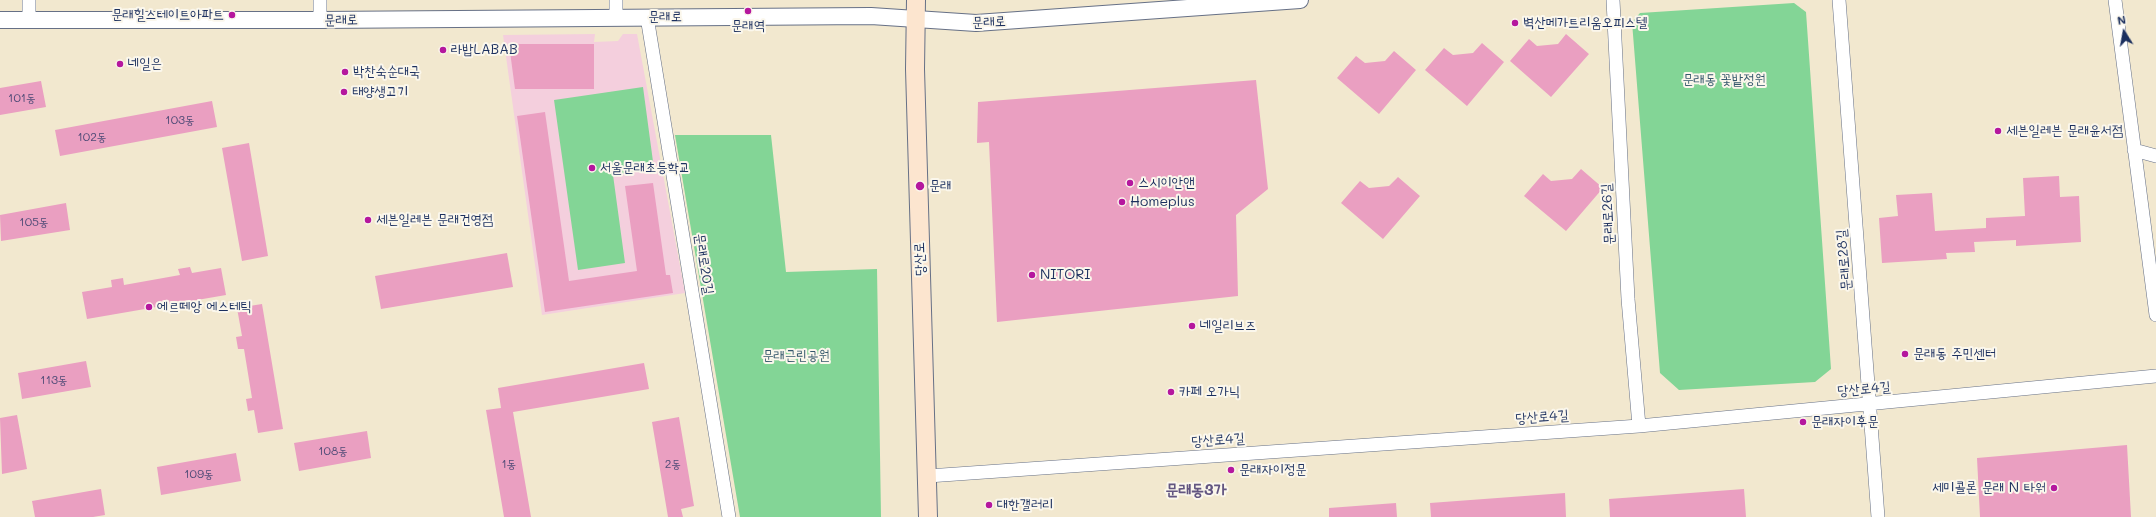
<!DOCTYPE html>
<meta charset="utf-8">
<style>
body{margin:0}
#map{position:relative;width:2156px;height:517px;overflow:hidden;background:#f2e8cf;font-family:Mali,sans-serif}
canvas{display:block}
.north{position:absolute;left:2104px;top:12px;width:40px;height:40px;-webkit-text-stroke:3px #fbf7ec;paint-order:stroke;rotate:349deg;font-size:11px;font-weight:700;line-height:16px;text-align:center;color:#1b2f5e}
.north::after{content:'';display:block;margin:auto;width:14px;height:18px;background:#1b2f5e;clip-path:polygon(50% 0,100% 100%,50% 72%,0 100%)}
</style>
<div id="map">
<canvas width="2156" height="517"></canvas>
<div class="north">N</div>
</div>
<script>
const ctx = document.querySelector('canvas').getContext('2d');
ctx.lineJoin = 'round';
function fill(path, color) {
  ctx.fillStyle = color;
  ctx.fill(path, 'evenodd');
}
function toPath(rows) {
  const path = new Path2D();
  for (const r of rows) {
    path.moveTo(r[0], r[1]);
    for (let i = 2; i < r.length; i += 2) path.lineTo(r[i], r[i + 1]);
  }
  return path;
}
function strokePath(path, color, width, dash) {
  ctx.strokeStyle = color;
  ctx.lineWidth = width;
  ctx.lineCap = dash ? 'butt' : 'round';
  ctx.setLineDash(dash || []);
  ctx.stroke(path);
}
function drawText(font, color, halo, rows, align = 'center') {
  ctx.font = font + ' Mali,"Poor Story",sans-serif';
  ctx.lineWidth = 4;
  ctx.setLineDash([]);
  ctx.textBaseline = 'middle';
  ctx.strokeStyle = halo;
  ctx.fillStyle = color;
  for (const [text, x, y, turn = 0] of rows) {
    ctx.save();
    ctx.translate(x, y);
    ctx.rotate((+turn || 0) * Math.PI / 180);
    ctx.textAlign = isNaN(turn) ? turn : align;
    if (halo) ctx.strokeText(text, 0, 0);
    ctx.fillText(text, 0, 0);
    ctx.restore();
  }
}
fill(toPath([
 [595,34,594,42,618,41,623,34,637,34,685,293,542,315,503,35]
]), '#f4cfdd');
fill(toPath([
 [1794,3,1806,12,1831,369,1815,382,1679,390,1660,373,1632,22,1640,13],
 [643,87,654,169,613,175,625,263,578,270,554,100],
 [675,135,771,135,786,272,877,269,881,517,740,517]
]), '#83d596');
fill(toPath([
 [1566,34,1589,54,1551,97,1510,61,1529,39,1537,46,1558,44],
 [1482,43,1504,62,1467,106,1425,70,1444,48,1453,55,1473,53],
 [509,44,594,44,594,89,515,89],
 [1394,51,1416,70,1379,114,1337,78,1356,56,1365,63,1385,61],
 [1256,80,1268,189,1236,215,1238,296,997,322,989,142,977,143,978,102],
 [41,81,46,107,0,115,0,88],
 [212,101,217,127,60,156,55,130],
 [545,112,569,281,637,271,625,186,653,183,666,275,670,275,673,293,545,312,517,116],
 [249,143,268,256,242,261,222,148],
 [1581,169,1603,188,1566,231,1524,196,1543,174,1551,181,1572,179],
 [2059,176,2060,197,2079,196,2081,242,2016,246,2016,240,1974,242,1975,252,1946,253,1947,259,1882,263,1879,218,1898,216,1896,195,1932,193,1935,231,1986,228,1986,218,2025,216,2023,178],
 [1398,177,1420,196,1383,239,1341,203,1360,181,1369,188,1389,186],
 [66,203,70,230,1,241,0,215],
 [507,253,513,287,381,309,375,276],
 [190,267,192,273,221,268,226,295,87,319,82,292,112,287,111,280,123,278,124,285,180,275,178,269],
 [262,304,283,429,258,433,254,410,248,411,246,399,252,398,244,349,238,349,236,337,242,336,237,308],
 [86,361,91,387,22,399,18,373],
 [644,363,649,389,513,412,531,517,504,517,486,410,501,408,498,388],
 [17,415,27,469,2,474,0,418],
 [679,417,694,506,681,509,683,517,668,517,652,422],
 [367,431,371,458,299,471,294,443],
 [2127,445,2131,517,1980,517,1977,458],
 [236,453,241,481,161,495,157,467],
 [101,489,105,515,93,517,35,517,32,501],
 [1744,489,1746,517,1610,517,1609,499],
 [1565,493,1566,517,1431,517,1430,503],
 [1396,503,1397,517,1329,517,1329,508]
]), '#ea9fc1');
const minor = toPath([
 [29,0,29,20],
 [320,0,320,20],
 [1613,0,1628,299,1639,426],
 [1839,0,1878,517],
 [2115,0,2156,315],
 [616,17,616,0],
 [647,17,729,517],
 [2134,150,2156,156],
 [928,476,1639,426,2156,376]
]);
const tertiary = toPath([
 [0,20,320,20,871,16,976,23,1300,0]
]);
const secondary = toPath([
 [916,0,915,69,928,517]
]);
strokePath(minor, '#667086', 14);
strokePath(tertiary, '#667086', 18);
strokePath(secondary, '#667086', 20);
strokePath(minor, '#fff', 13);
strokePath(tertiary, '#fff', 16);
strokePath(secondary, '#fce5cf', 18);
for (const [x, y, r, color] of [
 [748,11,4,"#b5179e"],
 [232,15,4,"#b5179e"],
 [1515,23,4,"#b5179e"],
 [443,50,4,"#b5179e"],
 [120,64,4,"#b5179e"],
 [345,72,4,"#b5179e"],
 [344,92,4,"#b5179e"],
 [1998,131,4,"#b5179e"],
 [592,168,4,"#b5179e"],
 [1130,183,4,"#b5179e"],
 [920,186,5,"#b5179e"],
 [1122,202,4,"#b5179e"],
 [368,220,4,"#b5179e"],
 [1032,275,4,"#b5179e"],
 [149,307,4,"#b5179e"],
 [1192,326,4,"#b5179e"],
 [1905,354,4,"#b5179e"],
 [1171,392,4,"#b5179e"],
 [1803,422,4,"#b5179e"],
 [1231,470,4,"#b5179e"],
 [2054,488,4,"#b5179e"],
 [989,505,4,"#b5179e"]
]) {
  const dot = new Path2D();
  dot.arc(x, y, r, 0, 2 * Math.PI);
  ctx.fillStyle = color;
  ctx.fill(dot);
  strokePath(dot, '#fbf7ec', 1.5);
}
drawText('12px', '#4f4b77', null, [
 ["101동",22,98],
 ["103동",180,120],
 ["102동",92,137],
 ["105동",34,222],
 ["113동",54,380],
 ["108동",333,451],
 ["1동",509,464],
 ["2동",673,464],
 ["109동",199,474]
]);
drawText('14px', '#1b2f5e', '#fbf7ec', [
 ["문래힐스테이트아파트",224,15,"right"],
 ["벽산메가트리움오피스텔",1523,23],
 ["문래역",748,26,"center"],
 ["라밥LABAB",451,50],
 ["네일은",128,64],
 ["박찬숙순대국",353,72],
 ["태양생고기",352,92],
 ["세븐일레븐 문래윤서점",2006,131],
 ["서울문래초등학교",600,168],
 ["스시이안앤",1138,183],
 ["문래",929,186],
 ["Homeplus",1130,202],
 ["세븐일레븐 문래건영점",376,220],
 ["NITORI",1040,275],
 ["에르떼앙 에스테틱",157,307],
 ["네일리브즈",1200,326],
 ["문래동 주민센터",1913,354],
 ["카페 오가닉",1179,392],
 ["문래자이후문",1811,422],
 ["문래자이정문",1239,470],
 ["세미콜론 문래 N 타워",2046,488,"right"],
 ["대한갤러리",997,505]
], 'left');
drawText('14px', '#1b2f5e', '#fbf7ec', [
 ["문래로",665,17],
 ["문래로",341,20,-1],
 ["문래로",989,22,-2],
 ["문래로26길",1608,214,-93],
 ["당산로",920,259,-92],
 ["문래로28길",1844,260,-95],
 ["문래로20길",704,264,81],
 ["당산로4길",1864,389,-5],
 ["당산로4길",1542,417,-4],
 ["당산로4길",1218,440,-4]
]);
drawText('14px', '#35586c', '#fbf7ec', [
 ["문래동 꽃밭정원",1724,80],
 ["문래근린공원",796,356]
]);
drawText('bold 16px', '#635681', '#fbf7ec', [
 ["문래동3가",1196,490]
]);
</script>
